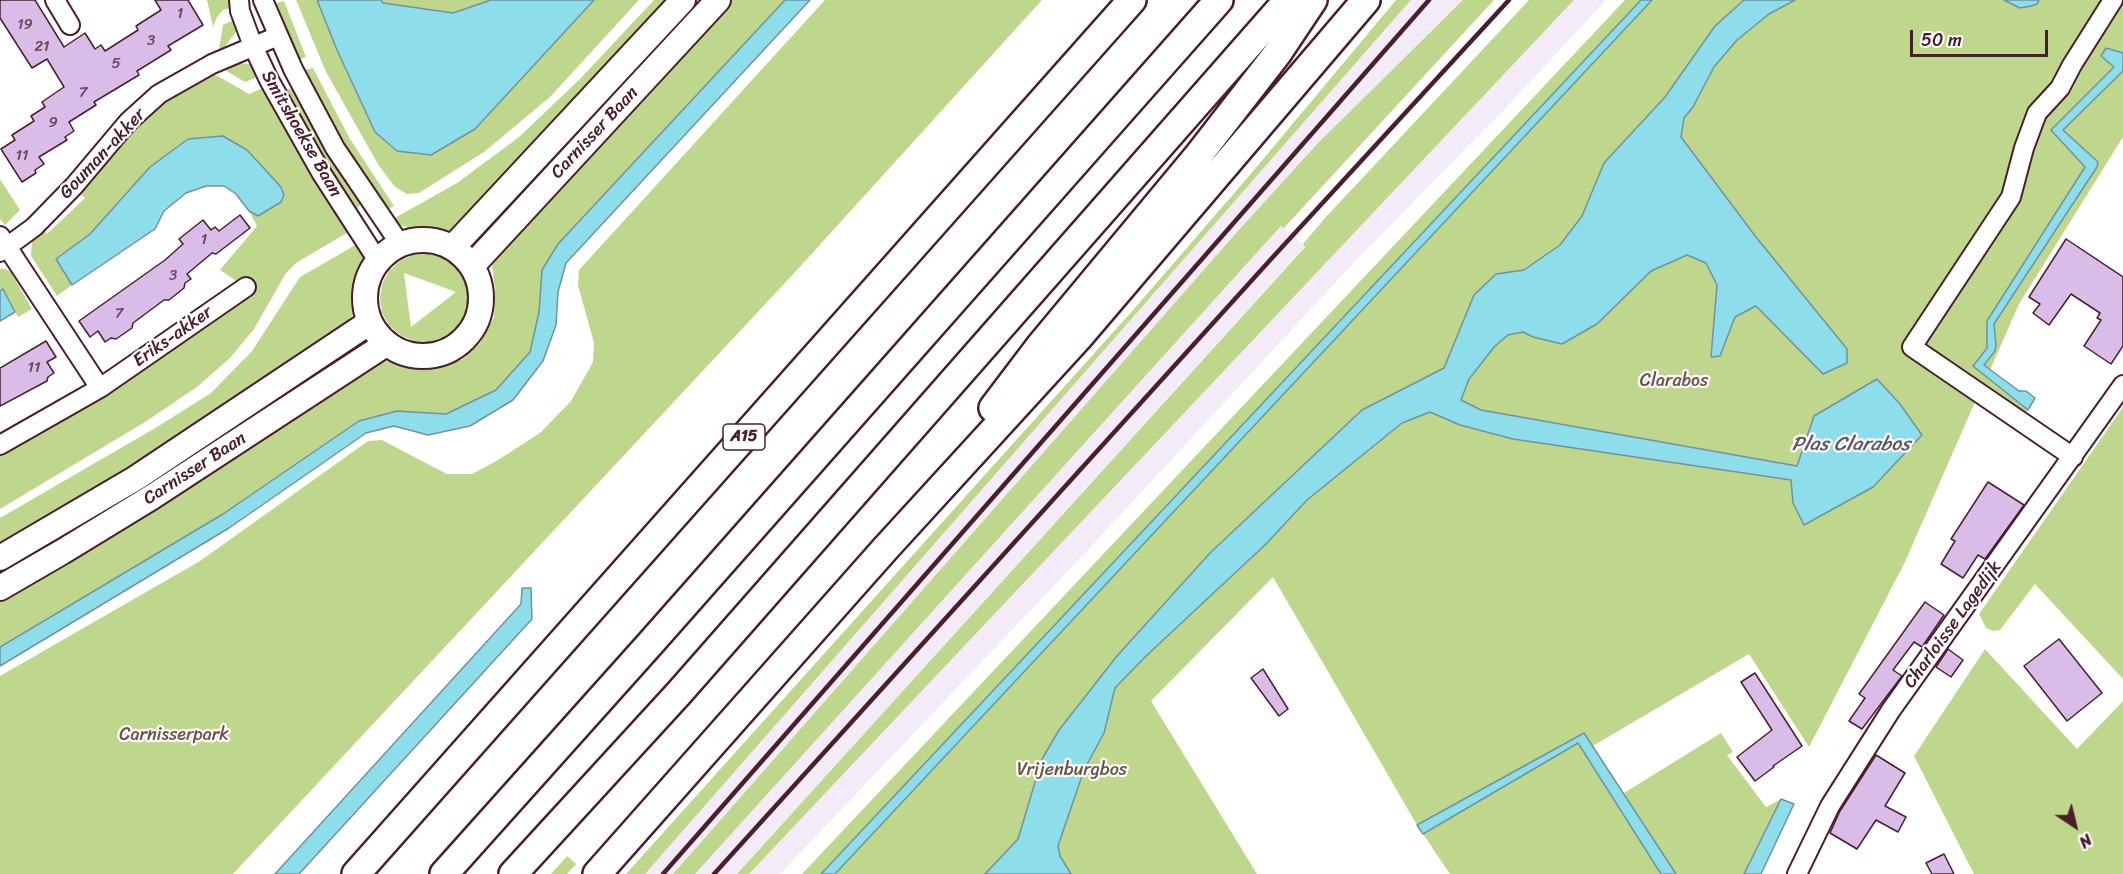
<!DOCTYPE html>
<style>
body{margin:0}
#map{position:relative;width:2123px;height:874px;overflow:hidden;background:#fff;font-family:Sriracha,sans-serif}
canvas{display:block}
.north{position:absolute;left:2045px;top:796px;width:60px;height:60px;-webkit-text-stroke:4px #fff;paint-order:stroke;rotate:145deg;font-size:16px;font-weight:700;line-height:24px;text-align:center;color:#4a1f2b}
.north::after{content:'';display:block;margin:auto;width:21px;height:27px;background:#4a1f2b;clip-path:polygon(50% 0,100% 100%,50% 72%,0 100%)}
.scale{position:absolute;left:1910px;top:30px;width:138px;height:27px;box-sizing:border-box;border:3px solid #4a1f2b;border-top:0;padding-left:8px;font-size:18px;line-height:21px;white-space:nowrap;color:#4a1f2b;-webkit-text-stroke:4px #fff;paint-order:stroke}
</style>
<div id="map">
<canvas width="2123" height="874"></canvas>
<div class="north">N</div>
<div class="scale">50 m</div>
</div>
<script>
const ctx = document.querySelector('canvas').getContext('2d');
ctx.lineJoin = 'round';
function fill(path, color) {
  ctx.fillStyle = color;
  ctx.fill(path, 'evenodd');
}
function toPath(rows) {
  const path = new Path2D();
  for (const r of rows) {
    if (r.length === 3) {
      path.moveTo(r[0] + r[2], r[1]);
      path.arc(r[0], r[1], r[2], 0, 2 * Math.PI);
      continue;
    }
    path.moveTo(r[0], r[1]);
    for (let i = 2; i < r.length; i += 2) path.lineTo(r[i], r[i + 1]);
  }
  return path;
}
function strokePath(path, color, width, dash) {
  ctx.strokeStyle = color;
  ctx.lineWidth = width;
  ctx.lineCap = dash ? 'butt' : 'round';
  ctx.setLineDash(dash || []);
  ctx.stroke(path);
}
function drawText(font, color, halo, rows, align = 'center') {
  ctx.font = font + ' Sriracha,sans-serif';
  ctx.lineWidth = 4.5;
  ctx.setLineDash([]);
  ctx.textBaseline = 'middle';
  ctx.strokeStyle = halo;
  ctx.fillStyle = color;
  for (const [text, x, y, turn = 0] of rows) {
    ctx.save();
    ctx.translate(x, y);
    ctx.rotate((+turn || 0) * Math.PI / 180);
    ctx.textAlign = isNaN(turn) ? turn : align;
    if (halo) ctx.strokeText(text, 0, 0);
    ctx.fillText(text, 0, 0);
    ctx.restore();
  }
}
fill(toPath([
 [1411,0,1463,0,1319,142,1237,232,673,874,645,874],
 [1574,0,1606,0,1503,111,1359,257,1087,551,780,874,749,874],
 [1282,225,1305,246,737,874,695,874]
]), '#f4ebf8');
fill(toPath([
 [207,0,232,0,234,7,223,10,217,17,213,27],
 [296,0,317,0,337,50,375,132,475,129,594,0,639,0,550,97,484,152,419,193,407,194,395,187,379,166,326,72],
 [381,0,491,0,453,13,383,3],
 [654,0,675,0,454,231,409,228,397,224,393,219,457,183,519,137,580,79],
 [691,0,708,0,497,230,487,220],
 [727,0,785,0,558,244,542,270,539,312,530,352,496,390,446,414,397,411,359,421,223,514,0,647,0,592,380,359,405,367,432,369,463,359,480,343,494,317,495,289,492,265,502,244],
 [825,0,1042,0,797,270,233,874,0,874,0,676,200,561,368,441,382,440,447,474,472,474,498,460,540,433,571,401,593,362,594,343,578,285,579,270],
 [1396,0,1411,0,645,874,626,874,1134,309,1249,176],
 [1463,0,1494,0,1284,228,1281,226,695,874,673,874,1237,232,1319,142],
 [1529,0,1574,0,749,874,737,874,1305,247,1303,244,1325,218],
 [1625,0,2123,0,2123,137,2019,304,1987,377,2028,410,2024,415,1982,386,1905,562,1809,747,1749,654,1591,747,1670,874,1450,874,1423,834,1434,827,1428,819,1417,825,1273,577,1151,701,1257,874,835,874,987,712,1072,612,1207,469,1211,472,1209,469,1485,166,821,874,802,874],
 [284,1,306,57,298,60,272,4],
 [238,18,240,26,224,48,219,49,223,25],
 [234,63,252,64,262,75,245,82,220,67],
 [313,68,350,139,394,206,386,210,343,145,301,71],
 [209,71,249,94,267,86,350,231,296,263,286,273,254,329,230,358,197,387,145,422,0,509,0,452,253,285,248,278,238,282,220,270,257,226,249,211,258,216,281,202,281,187,247,151,224,136,150,167,90,234,57,259,72,285,57,296,31,256,32,238,42,229,47,234,85,198,79,192,138,117],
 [296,87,363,203,353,211,283,91],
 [0,179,20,210,5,225,0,219],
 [359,243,364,251,364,269,358,280,358,306,346,326,181,440,0,547,0,518,157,427,211,393,252,351,300,277],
 [428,254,442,257,454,265,463,277,468,290,468,305,463,319,454,330,442,338,428,342,414,341,400,335,389,325,382,313,380,298,382,284,389,271,400,261,413,255],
 [404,273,456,292,411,327],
 [2,268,10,271,32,309,18,317,4,290,0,291,0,269],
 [2123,407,2123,679,2035,584,2000,630,1993,631,1986,628,1979,614],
 [1985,649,2077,749,2123,701,2123,874,1974,874,1914,756],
 [1721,733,1733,752,1727,755,1766,807,1781,799,1744,874,1676,874,1624,793],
 [567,856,576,864,567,874,551,874]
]), '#bfd78d');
const water = toPath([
 [317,0,381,0,383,3,453,13,491,0,594,0,475,129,431,155,397,151,375,132,337,50,317,0],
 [785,0,810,0,566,263,558,292,556,325,543,361,513,400,470,426,428,435,394,426,366,433,229,528,0,666,0,647,223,514,359,421,397,411,446,414,496,390,530,352,539,312,542,270,558,244,785,0],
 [1641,0,1652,0,835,874,821,874,1641,0],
 [1744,0,1795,0,1769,14,1737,40,1714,67,1693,107,1684,118,1681,137,1756,237,1847,349,1847,363,1823,374,1756,306,1735,317,1720,356,1711,357,1717,285,1706,263,1687,255,1651,271,1597,324,1562,344,1533,337,1523,332,1508,335,1495,346,1469,379,1461,400,1481,410,1797,466,1814,416,1877,379,1900,404,1922,435,1873,487,1804,525,1793,503,1791,480,1513,439,1460,425,1430,412,1402,423,1307,500,1266,544,1145,657,1115,688,1104,733,1084,770,1058,846,1060,856,1071,874,985,874,1018,839,1042,759,1059,730,1117,656,1210,553,1362,410,1444,368,1474,295,1496,274,1524,270,1560,245,1582,216,1604,163,1665,97,1715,26,1744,0],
 [2004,0,2039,0,2037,4,2031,6,2020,8,2004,0],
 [2106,48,2123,53,2123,71,2063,130,2098,162,2097,167,1994,324,1996,345,1995,351,1984,365,2019,391,2026,391,2035,398,2028,410,1973,366,1987,348,1987,321,2085,167,2051,130,2114,67,2101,56,2106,48],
 [223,136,247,150,281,187,284,195,281,202,258,216,249,211,236,194,224,186,206,186,186,193,164,211,155,229,72,285,56,259,90,234,150,167,188,139,223,136],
 [3,289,15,312,0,321,0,291,3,289],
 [522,588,531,588,532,619,299,874,275,874,521,604,522,588],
 [1584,733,1676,874,1661,874,1578,743,1423,834,1417,825,1584,733],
 [1781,799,1794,804,1761,874,1744,874,1781,799]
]);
fill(water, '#8eddeb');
strokePath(water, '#73919e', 1.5);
const building = toPath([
 [0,0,35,0,64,47,85,33,95,49,101,45,105,51,138,30,136,26,161,10,155,0,188,0,203,25,168,46,171,50,137,71,139,75,94,102,96,105,69,122,74,131,65,137,67,140,39,157,44,164,35,170,36,173,22,182,1,149,15,140,12,135,34,121,31,116,45,107,42,102,64,87,47,59,32,68,0,18,0,0],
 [240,215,250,228,216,254,212,253,187,274,191,279,185,283,184,288,169,300,164,300,133,323,132,328,116,339,111,338,105,342,98,331,90,337,79,321,165,260,183,244,179,239,203,220,211,230,215,227,219,231,240,215],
 [2066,239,2123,277,2123,346,2111,364,2084,346,2101,320,2097,318,2100,313,2071,294,2049,325,2033,313,2040,304,2029,297,2066,239],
 [46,341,56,357,47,362,54,373,48,377,47,381,0,406,0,368,46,341],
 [1988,482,2024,505,1985,559,1978,555,1963,578,1941,564,1955,541,1951,539,1988,482],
 [1925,602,1944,615,1922,647,1914,642,1893,670,1902,676,1862,729,1849,721,1865,698,1859,694,1925,602],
 [2059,639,2102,693,2067,721,2024,666,2059,639],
 [1948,649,1963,660,1951,677,1936,667,1948,649],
 [1263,669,1288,709,1279,716,1251,678,1263,669],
 [1755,673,1802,746,1773,766,1774,767,1755,781,1737,757,1772,730,1741,682,1755,673],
 [1876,755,1905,773,1885,806,1906,817,1898,832,1876,820,1857,849,1830,833,1840,811,1876,755],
 [1944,854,1954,874,1932,874,1926,863,1944,854]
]);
fill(building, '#dabce9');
strokePath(building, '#4a1f2b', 1.5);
const minor = toPath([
 [55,0,70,25],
 [239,0,240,11,253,46,269,80,322,174,378,261],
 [263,0,293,69,335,148,400,244],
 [0,236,100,388,246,287],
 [0,252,34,227,74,186,128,122,159,94,212,64,278,36],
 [0,445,100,388],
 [2073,457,1912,347,2011,197,2024,148,2037,113,2060,88,2072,65,2113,0],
 [1797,874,1830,806,1891,710,2123,385]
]);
const major = toPath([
 [423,298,58],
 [453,247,683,0],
 [472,266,718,0],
 [0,558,136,478,370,322],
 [0,588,62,552,152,497,386,344]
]);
const highway = toPath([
 [993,408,1040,346,1197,157,1277,54,1313,0],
 [356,874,1132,0],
 [444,874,649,645,1219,0],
 [513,874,679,693,1288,0],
 [597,874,885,549,1078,338,1366,0]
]);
strokePath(minor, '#4a1f2b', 22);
strokePath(major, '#4a1f2b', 28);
strokePath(highway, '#4a1f2b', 32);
strokePath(minor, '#fff', 18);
strokePath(major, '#fff', 24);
strokePath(highway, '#fff', 27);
strokePath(toPath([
 [663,874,1429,0],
 [714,874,1272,258,1509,0]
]), '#4a1f2b', 4.5);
drawText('15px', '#6e465a', null, [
 ["1",180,14],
 ["19",25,25],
 ["3",151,41],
 ["21",42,47],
 ["5",116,64],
 ["7",83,93],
 ["9",53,123],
 ["11",22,156],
 ["1",204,240],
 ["3",173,276],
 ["7",119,314],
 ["11",34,368]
]);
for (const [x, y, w] of [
 [744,437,42]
]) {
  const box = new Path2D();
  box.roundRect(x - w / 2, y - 13, w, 26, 4.5);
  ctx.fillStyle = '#fff';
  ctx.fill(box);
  strokePath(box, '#4a1f2b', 1.5);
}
drawText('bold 16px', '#4a1f2b', null, [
 ["A15",744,437]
]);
drawText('18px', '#4a1f2b', '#fff', [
 ["Carnisser Baan",595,133,-47],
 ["Smitshoekse Baan",301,134,60],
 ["Gouman-akker",103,154,-47],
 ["Eriks-akker",173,337,-35],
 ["Carnisser Baan",195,469,-33],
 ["Charloisse Lagedijk",1953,625,-54]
]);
drawText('18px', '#6d5648', '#fff', [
 ["Clarabos",1674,381],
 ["Carnisserpark",174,735],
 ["Vrijenburgbos",1072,770]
]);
drawText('italic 20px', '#5e5865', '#fff', [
 ["Plas Clarabos",1851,445]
]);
</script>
